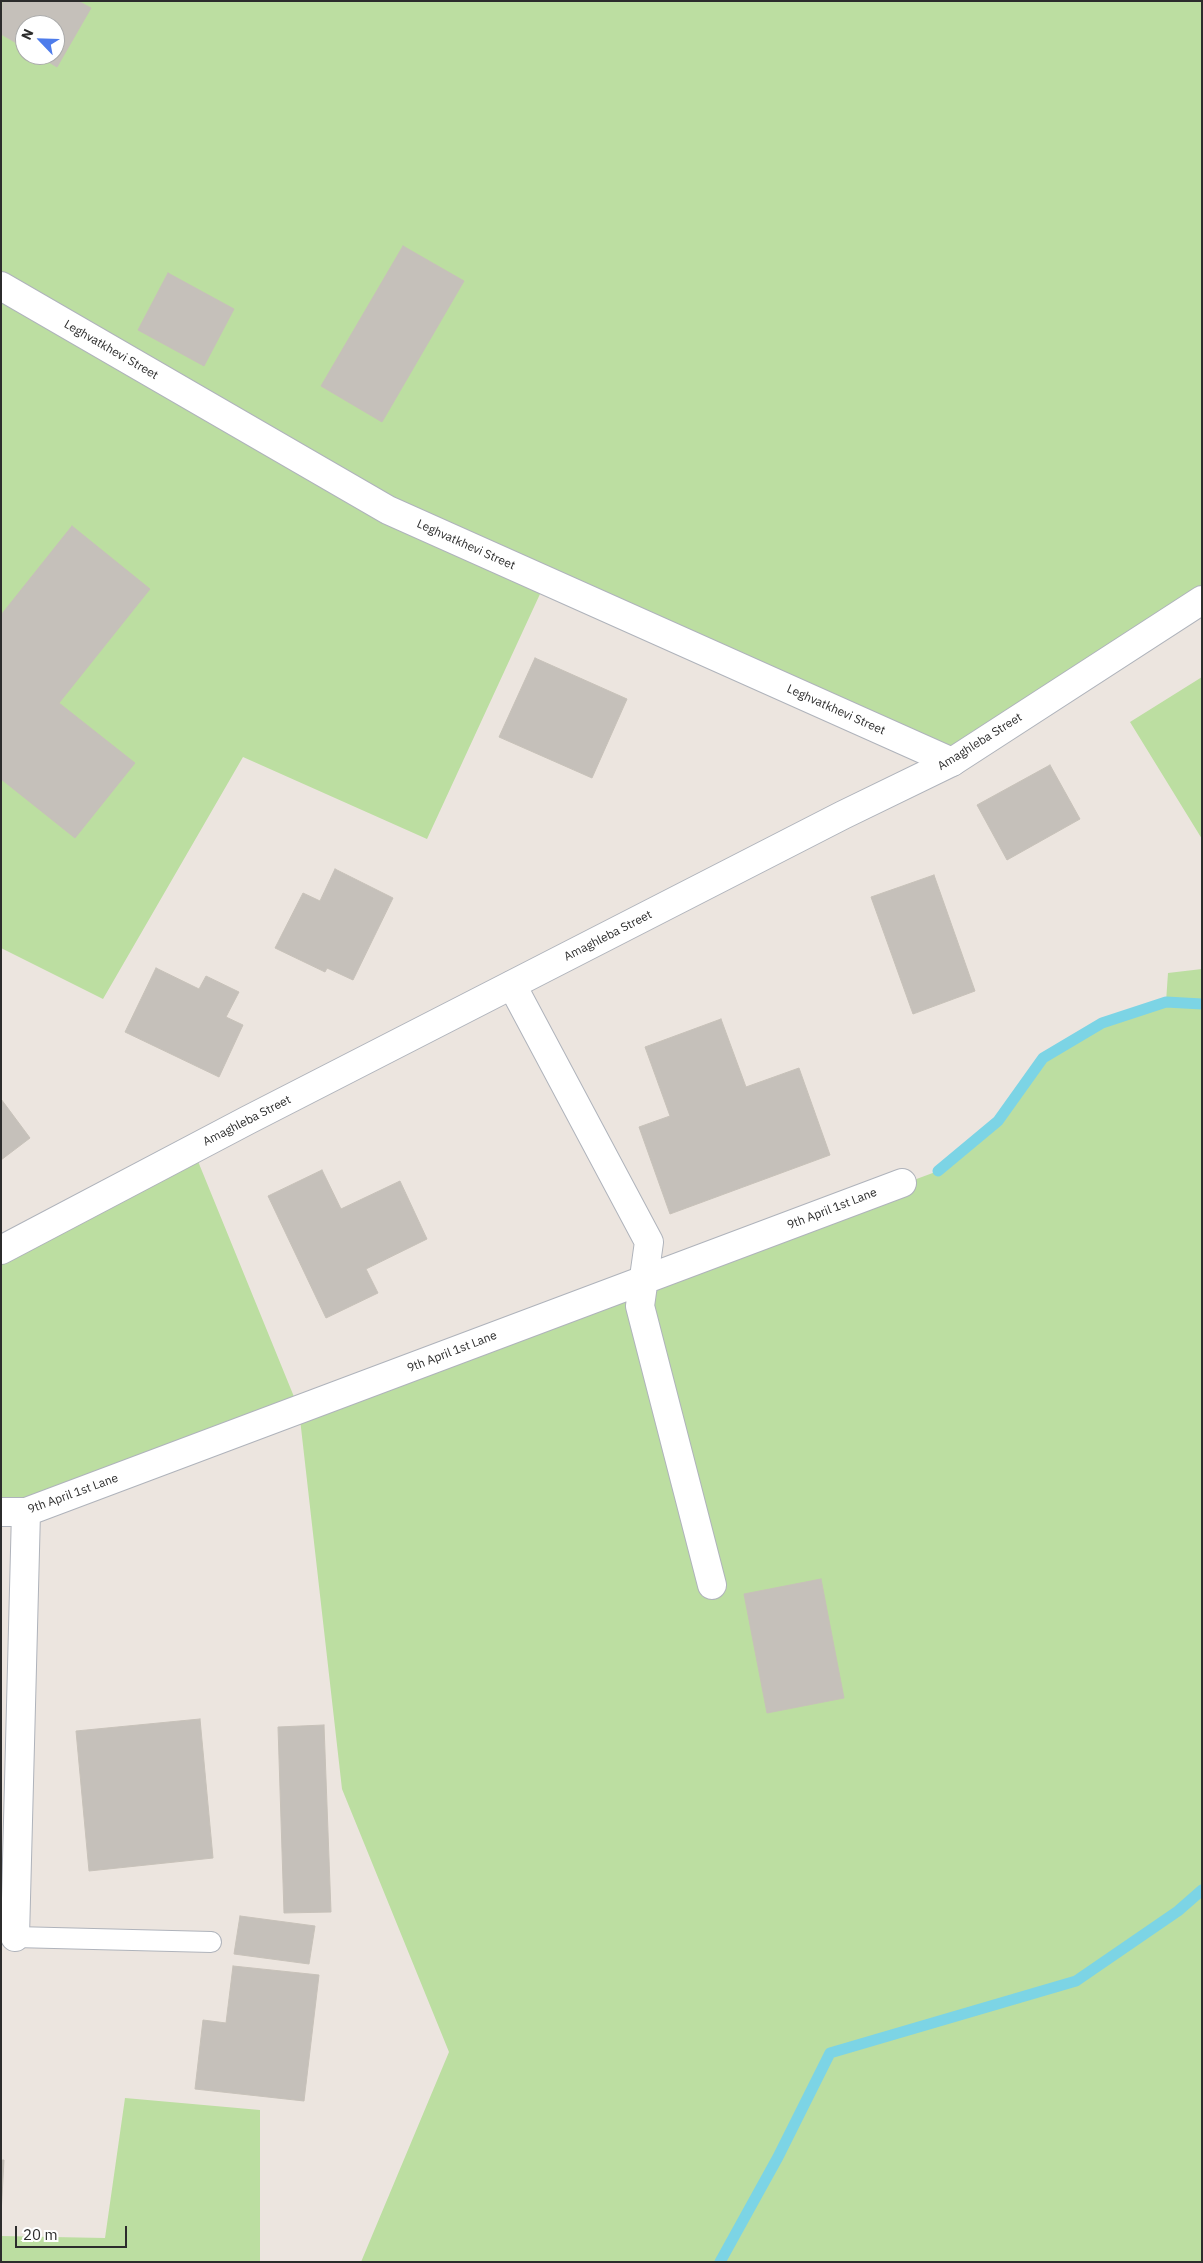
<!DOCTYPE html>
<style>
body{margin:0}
#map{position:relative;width:1203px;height:2263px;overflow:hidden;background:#ece5df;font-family:"IBM Plex Sans",sans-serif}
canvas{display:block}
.frame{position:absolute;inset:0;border:2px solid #2c2c2c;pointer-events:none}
.north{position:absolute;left:15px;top:15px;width:50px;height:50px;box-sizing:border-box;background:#fff;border:1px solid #ababab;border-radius:50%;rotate:294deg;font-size:14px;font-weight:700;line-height:20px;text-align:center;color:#2c2c2c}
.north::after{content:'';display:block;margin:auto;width:18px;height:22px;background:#4e7ceb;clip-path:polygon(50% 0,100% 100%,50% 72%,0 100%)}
.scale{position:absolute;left:15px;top:2226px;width:112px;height:22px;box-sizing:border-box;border:2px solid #2c2c2c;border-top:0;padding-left:6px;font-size:15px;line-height:18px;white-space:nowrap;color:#2c2c2c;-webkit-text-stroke:4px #fff;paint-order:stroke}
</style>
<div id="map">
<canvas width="1203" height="2263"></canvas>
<div class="frame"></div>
<div class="north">N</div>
<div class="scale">20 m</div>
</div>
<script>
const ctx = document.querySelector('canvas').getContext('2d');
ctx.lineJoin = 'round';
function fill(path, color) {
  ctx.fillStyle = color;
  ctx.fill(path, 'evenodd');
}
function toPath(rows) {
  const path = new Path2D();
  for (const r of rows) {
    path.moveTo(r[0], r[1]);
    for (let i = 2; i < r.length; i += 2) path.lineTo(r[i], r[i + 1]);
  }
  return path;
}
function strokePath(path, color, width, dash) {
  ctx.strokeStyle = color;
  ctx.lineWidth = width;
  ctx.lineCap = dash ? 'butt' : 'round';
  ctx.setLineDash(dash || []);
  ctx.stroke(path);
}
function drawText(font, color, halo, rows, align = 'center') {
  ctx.font = font + ' "IBM Plex Sans",sans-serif';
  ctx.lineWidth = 4.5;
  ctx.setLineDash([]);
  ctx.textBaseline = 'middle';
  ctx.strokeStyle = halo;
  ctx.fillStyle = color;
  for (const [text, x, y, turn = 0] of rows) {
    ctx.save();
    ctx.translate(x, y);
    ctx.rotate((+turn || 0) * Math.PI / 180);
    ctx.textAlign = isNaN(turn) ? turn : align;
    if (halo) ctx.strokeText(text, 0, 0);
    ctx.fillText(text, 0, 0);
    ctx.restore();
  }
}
fill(toPath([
 [1,1,1202,1,1202,600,952,762,546,581,427,839,243,757,103,999,1,948],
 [25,25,55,25,55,55,25,55],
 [1202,677,1202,839,1130,722],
 [1202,969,1202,2262,361,2262,449,2052,342,1789,299,1410,1,1512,1,1250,193,1149,299,1409,938,1171,998,1121,1043,1058,1102,1023,1166,1002,1168,973],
 [125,2098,260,2110,260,2262,1,2262,1,2236,105,2238]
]), '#bcdea1');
strokePath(toPath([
 [938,1171,998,1121,1043,1058,1102,1023,1166,1002,1202,1004],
 [720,2262,778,2157,830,2053,1076,1981,1178,1911,1202,1890]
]), '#7cd4e5', 11);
const building = toPath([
 [3,1,78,1,91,8,57,67,37,55,55,55,55,25,25,25,25,48,1,34,3,1],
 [403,246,464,281,382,422,321,386,403,246],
 [168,273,234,309,204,366,138,330,168,273],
 [72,526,150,589,59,703,135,763,75,838,1,779,1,615,72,526],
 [535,658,627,699,592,778,499,737,535,658],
 [1050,765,1080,819,1007,860,977,805,1050,765],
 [335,869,393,898,353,980,327,968,325,972,275,948,303,893,320,901,335,869],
 [934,875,975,991,913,1014,871,897,934,875],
 [156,968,199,989,206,976,239,992,226,1017,243,1025,219,1077,125,1032,156,968],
 [721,1019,746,1087,799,1068,830,1155,670,1214,639,1127,670,1116,645,1047,721,1019],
 [1,1099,30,1138,1,1160,1,1099],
 [322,1170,341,1209,400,1181,427,1239,366,1269,378,1293,326,1318,268,1196,322,1170],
 [821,1579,844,1698,767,1713,744,1594,821,1579],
 [200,1719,213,1858,89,1871,76,1731,200,1719],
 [324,1725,331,1912,284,1913,278,1727,324,1725],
 [240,1916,315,1926,309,1964,234,1954,240,1916],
 [233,1966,319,1975,304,2101,195,2089,203,2020,226,2023,233,1966],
 [1,2160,4,2160,1,2215,1,2160]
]);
fill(building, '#c5c0ba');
strokePath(building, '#c7c1b9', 1);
const lane = toPath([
 [15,1937,211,1942]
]);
const street = toPath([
 [1,286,388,510,952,762],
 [512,985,649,1242,640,1306,712,1585],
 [1,1512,26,1512,902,1183],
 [15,1937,26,1512]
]);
const secondary = toPath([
 [1,1250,248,1120,843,815,952,762,1202,600]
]);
strokePath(lane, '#afb3bb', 22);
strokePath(street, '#afb3bb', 30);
strokePath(secondary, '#afb3bb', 30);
strokePath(lane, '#fff', 20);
strokePath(street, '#fff', 28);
strokePath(secondary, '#fff', 28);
drawText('12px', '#2c2c2c', '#fff', [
 ["Leghvatkhevi Street",111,350,30],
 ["Leghvatkhevi Street",466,545,24],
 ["Leghvatkhevi Street",836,710,24],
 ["Amaghleba Street",980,742,-32],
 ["Amaghleba Street",608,936,-27],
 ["Amaghleba Street",247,1121,-27],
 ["9th April 1st Lane",832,1209,-21],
 ["9th April 1st Lane",452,1352,-21],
 ["9th April 1st Lane",73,1494,-20]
]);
</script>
